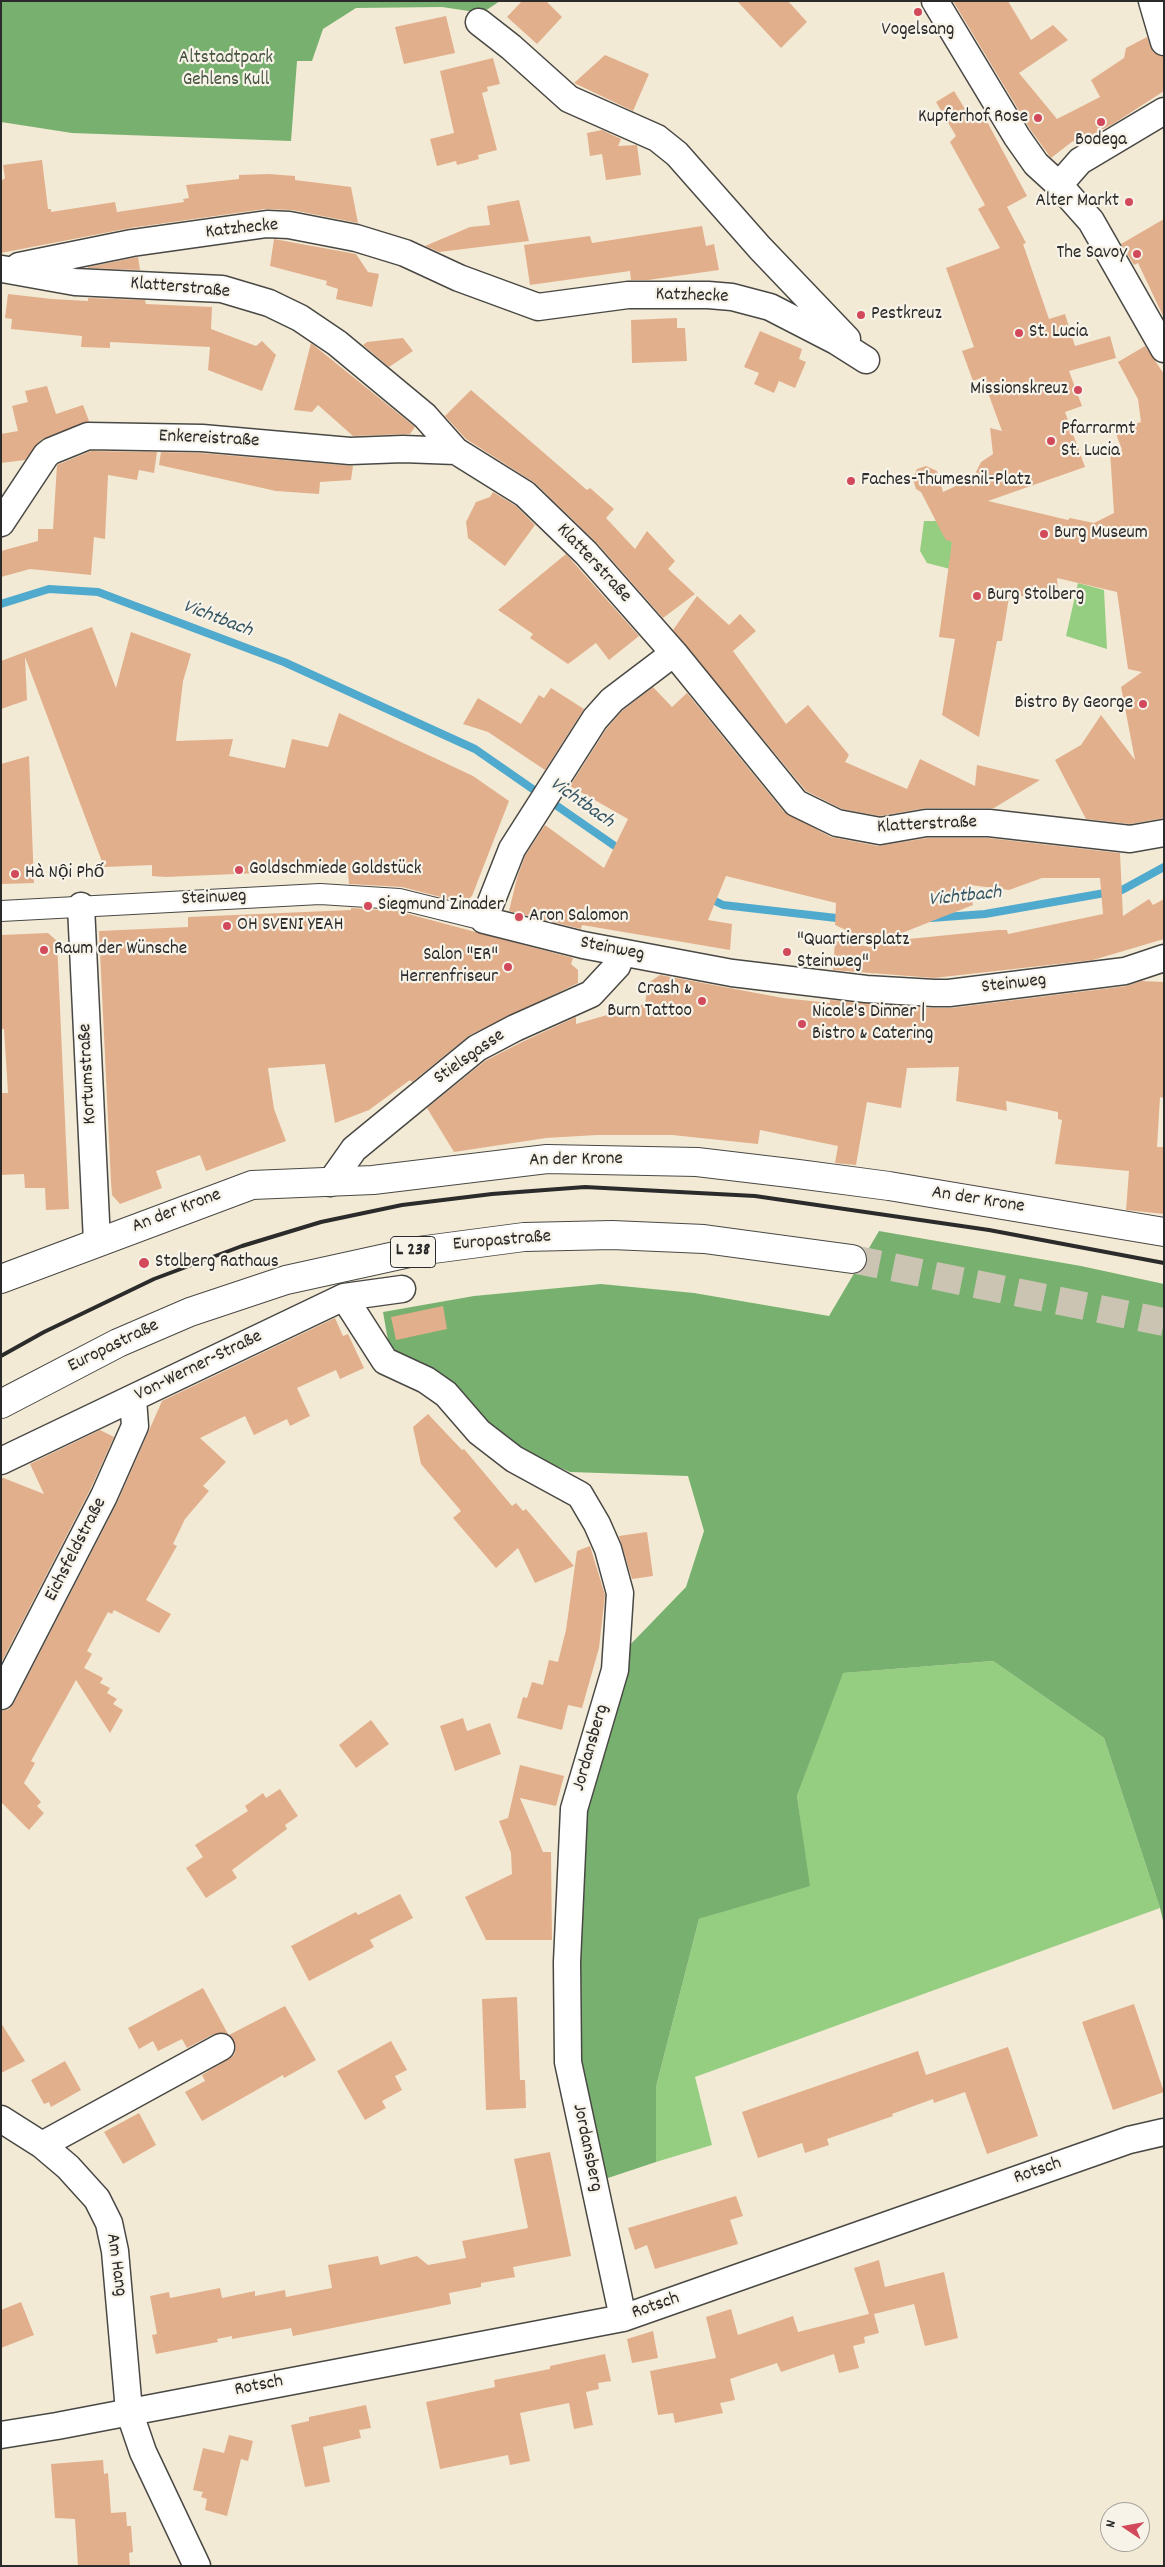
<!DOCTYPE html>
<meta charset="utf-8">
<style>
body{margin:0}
#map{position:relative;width:1165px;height:2567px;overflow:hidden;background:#f3ead5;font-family:Dekko,sans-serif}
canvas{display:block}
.frame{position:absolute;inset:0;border:2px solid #2b2b2b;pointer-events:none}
.north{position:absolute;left:1100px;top:2502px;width:50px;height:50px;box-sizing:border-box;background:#f7f3e8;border:1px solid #a5a39c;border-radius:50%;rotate:282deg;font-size:14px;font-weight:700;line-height:20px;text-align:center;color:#2b2b2b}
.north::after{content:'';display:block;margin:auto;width:18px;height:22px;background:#d1495b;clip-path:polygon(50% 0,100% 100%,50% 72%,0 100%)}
</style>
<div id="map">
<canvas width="1165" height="2567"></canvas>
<div class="frame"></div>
<div class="north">N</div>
</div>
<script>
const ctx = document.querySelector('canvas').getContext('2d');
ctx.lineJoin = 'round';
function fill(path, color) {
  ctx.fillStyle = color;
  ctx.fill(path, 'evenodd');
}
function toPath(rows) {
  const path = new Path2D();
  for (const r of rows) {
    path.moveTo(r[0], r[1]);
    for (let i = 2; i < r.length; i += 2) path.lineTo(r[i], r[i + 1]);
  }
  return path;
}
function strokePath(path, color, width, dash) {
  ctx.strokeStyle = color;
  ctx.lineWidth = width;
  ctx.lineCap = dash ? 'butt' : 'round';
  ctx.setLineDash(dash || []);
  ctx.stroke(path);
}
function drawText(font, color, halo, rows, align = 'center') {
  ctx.font = font + ' Dekko,sans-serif';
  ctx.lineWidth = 4.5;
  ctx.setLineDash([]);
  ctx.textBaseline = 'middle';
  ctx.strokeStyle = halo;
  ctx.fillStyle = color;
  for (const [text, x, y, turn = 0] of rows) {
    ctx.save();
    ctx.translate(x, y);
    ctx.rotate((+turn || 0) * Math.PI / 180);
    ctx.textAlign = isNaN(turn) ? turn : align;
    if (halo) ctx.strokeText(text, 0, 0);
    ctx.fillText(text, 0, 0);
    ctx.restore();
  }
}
fill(toPath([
 [924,521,937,521,952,542,950,569,927,563,920,551],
 [1078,583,1104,590,1107,649,1066,636],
 [993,1661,1104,1738,1160,1908,695,2077,712,2145,656,2162,656,2087,699,1919,809,1885,797,1796,842,1673]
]), '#96ce81');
fill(toPath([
 [1,1,500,1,482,13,442,7,356,8,323,29,312,61,297,61,291,141,72,133,1,122],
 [879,1231,1081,1266,1164,1284,1164,1925,1160,1908,1104,1738,993,1661,843,1673,797,1796,810,1886,699,1919,656,2087,656,2162,602,2180,580,2061,573,1960,581,1811,626,1649,686,1587,704,1531,688,1476,570,1472,520,1450,390,1352,383,1312,474,1296,601,1284,694,1293,829,1316]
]), '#78b16f');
strokePath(toPath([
 [1,604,49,589,98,592,284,662,475,749,622,851],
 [707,897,723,905,845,919],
 [931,918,985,914,1122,890,1164,867]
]), '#4faacd', 8);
fill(toPath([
 [522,1,546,1,562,17,537,44,507,17],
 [737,1,788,1,807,22,781,48],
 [953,1,1008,1,1031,40,1053,25,1068,40,1019,73,1057,119,1100,97,1091,80,1124,58,1126,48,1147,37,1153,52,1164,57,1164,91,1113,124,1076,143,1073,141,1051,158,1030,129],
 [446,16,455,53,404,64,395,27],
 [605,55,649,74,633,111,574,83],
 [493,58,500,84,487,87,488,91,482,93,497,150,478,155,479,159,457,165,456,161,437,166,430,139,454,133,440,71],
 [954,91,973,122,983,114,1027,196,1007,207,1026,243,1023,244,1049,319,1065,314,1075,346,1110,336,1116,358,1069,371,1082,406,1065,412,1085,467,988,501,1068,520,1070,518,1094,523,1114,513,1110,451,1122,450,1115,431,1141,422,1138,399,1118,362,1145,346,1164,374,1164,818,1130,824,1086,819,1055,760,1081,745,1101,715,1135,760,1121,687,1142,672,1128,669,1117,592,1057,578,1058,594,1009,597,1002,641,997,641,979,737,942,715,955,639,939,637,952,542,946,540,943,535,921,492,916,489,913,479,917,469,926,466,937,471,943,492,973,478,981,462,993,454,990,428,1002,431,987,390,986,376,973,381,962,351,974,347,946,268,1000,248,978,209,985,205,950,142,956,136,936,102],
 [602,130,621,139,618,146,637,145,641,175,606,180,602,154,590,156,587,133],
 [42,160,48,209,51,209,51,212,115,202,117,212,184,202,183,199,189,198,186,185,239,179,239,175,269,174,295,176,295,180,351,187,358,223,292,210,265,209,130,228,1,253,1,181,5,178,3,165],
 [519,200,529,241,439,252,425,246,470,227,490,225,487,206],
 [1164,219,1164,318,1138,263,1134,265,1121,244],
 [702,226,706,246,714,244,719,270,648,280,631,280,630,271,530,285,524,245,590,236,592,243],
 [274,239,356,254,368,272,379,274,372,307,336,299,338,289,326,285,327,281,270,266],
 [138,257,140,270,88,268,88,267],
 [8,294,52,299,88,301,88,298,145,300,146,304,212,307,211,329,256,346,262,341,276,355,262,391,208,370,210,347,110,342,110,348,81,347,82,336,11,329,12,319,5,318],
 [677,318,677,328,685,328,687,361,632,363,631,320],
 [760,331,802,349,799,359,806,362,795,388,779,381,774,393,754,384,759,373,744,367],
 [403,338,413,351,389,367,363,345,367,342],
 [311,343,415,427,410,434,353,436,318,405,312,412,294,410],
 [47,386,56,414,83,405,89,421,42,439,25,460,1,463,1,434,18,431,12,406,28,402,25,391],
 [471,390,587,490,590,488,614,509,606,518,635,549,647,531,675,561,668,569,695,594,663,618,597,543,535,483,466,439,445,416],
 [91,451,157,452,154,473,139,470,137,480,108,475,105,539,94,537,91,575,30,569,1,577,1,551,38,541,38,529,53,529,57,465],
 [161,452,201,453,353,466,351,480,320,482,319,494,276,491,159,465],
 [493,492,516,506,535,525,505,566,468,538,466,522,476,502,490,497],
 [566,554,639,636,609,660,596,643,568,664,530,638,533,634,498,610],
 [697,596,729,625,740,614,756,631,733,651,786,724,808,705,849,755,845,762,907,789,920,759,975,786,977,765,1040,780,994,808,926,808,880,816,842,809,806,791,673,630],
 [92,627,116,688,131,632,191,654,183,681,176,741,233,739,229,756,285,768,292,739,328,747,339,713,473,776,509,801,472,896,464,903,402,887,349,884,348,872,328,870,166,877,152,876,152,865,104,867,25,657,27,700,1,709,1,661],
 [653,687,672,707,687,693,784,812,831,837,878,846,927,838,988,838,1120,853,1123,916,1149,899,1153,905,1164,899,1164,939,1093,960,934,978,833,970,835,941,877,948,878,942,875,944,835,925,836,903,726,876,708,920,732,924,730,950,582,925,581,929,509,911,517,878,525,856,545,825,604,868,628,819,570,786,607,728,622,711],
 [1042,878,1100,878,1103,914,1008,934,1007,930,998,930,879,942,973,905,970,885,1009,890],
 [551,688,584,709,545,770,488,732,463,724,478,698,521,724,539,695,544,698],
 [29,756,34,883,1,884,1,764],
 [351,908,397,911,573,958,571,964,578,970,578,983,470,1035,412,1082,410,1080,369,1110,335,1123,325,1064,268,1068,274,1109,286,1141,206,1171,200,1155,156,1171,162,1188,120,1204,112,1195,111,1182,99,931,188,927,188,917,351,910],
 [48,933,57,941,69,1209,46,1210,45,1188,25,1188,24,1174,1,1175,1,1093,8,1093,4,1029,1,1029,1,935],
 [660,975,783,998,830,1003,830,1000,934,1008,951,1008,1127,986,1141,981,1164,982,1164,1098,1160,1097,1157,1147,1164,1147,1164,1214,1126,1210,1129,1171,1055,1164,1062,1120,1058,1119,1058,1112,1006,1101,1007,1111,956,1101,959,1067,907,1068,901,1108,867,1102,856,1165,835,1163,838,1146,760,1130,758,1144,672,1135,597,1135,546,1138,454,1152,427,1108,485,1061,522,1042,576,1017,576,1024,645,1004,648,983],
 [443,1306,447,1329,396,1340,391,1317],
 [335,1318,343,1336,348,1334,364,1368,340,1379,336,1370,297,1388,310,1416,290,1426,287,1419,254,1435,245,1416,200,1438,226,1462,203,1486,209,1491,185,1519,173,1544,177,1546,146,1600,171,1614,159,1633,114,1610,112,1614,108,1612,87,1651,92,1654,84,1668,103,1678,100,1683,110,1688,107,1693,117,1699,113,1704,123,1710,110,1733,76,1680,31,1761,35,1763,24,1783,41,1802,37,1806,44,1813,29,1830,1,1802,1,1711,9,1709,14,1703,117,1503,162,1401],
 [428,1414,462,1450,464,1449,512,1506,516,1503,523,1511,526,1509,574,1566,535,1583,518,1548,496,1568,453,1518,461,1511,421,1464,413,1427],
 [100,1430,114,1437,90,1490,1,1663,1,1477,44,1494,30,1464],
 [647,1532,653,1576,632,1579,619,1536],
 [590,1546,605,1595,599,1648,582,1708,568,1705,562,1730,517,1718,523,1697,527,1698,532,1682,543,1685,549,1660,558,1662,566,1630,577,1551],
 [463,1718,467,1731,490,1723,501,1754,455,1771,440,1726],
 [371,1720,389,1744,356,1768,339,1745],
 [520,1765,564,1776,556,1806,520,1798,543,1852,551,1852,552,1940,486,1940,465,1897,512,1874,511,1853,499,1821,508,1818],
 [280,1789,298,1816,285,1825,287,1829,232,1870,237,1878,206,1898,186,1868,203,1857,195,1845,248,1811,245,1806,263,1793,266,1798],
 [400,1894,413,1918,370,1940,374,1947,309,1981,291,1946,356,1912,358,1915],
 [203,1988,228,2034,214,2034,187,2048,182,2039,158,2051,153,2041,139,2049,128,2028],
 [517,1997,520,2080,525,2080,526,2108,486,2110,482,1999],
 [1134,2004,1164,2092,1113,2110,1082,2022],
 [285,2006,316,2060,284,2078,283,2075,202,2121,185,2092,205,2081,202,2075,234,2055,236,2047,229,2035],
 [1,2023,25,2061,1,2073],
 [391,2041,407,2070,395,2076,402,2090,382,2101,386,2108,365,2120,337,2071],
 [1008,2047,1038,2136,987,2154,965,2092,934,2103,933,2099,892,2114,893,2116,827,2139,829,2145,805,2153,802,2143,758,2158,742,2112,918,2051,926,2075],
 [65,2061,81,2090,51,2107,49,2102,44,2104,31,2080],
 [139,2113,156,2145,123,2164,104,2132],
 [550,2152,571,2256,513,2267,515,2277,481,2283,481,2287,449,2293,451,2304,293,2336,291,2328,232,2339,232,2336,217,2339,218,2342,156,2354,152,2335,157,2334,150,2296,169,2292,170,2298,220,2288,222,2298,255,2291,255,2296,285,2290,286,2297,332,2288,328,2265,378,2256,380,2265,417,2256,428,2265,466,2258,462,2241,528,2228,514,2159],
 [736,2196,743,2216,730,2220,738,2244,655,2269,647,2245,635,2250,628,2228],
 [879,2260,885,2287,944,2272,958,2338,925,2346,914,2304,874,2314,879,2333,864,2337,865,2343,853,2346,859,2368,839,2373,834,2354,781,2372,777,2363,730,2379,735,2400,720,2403,723,2413,675,2423,673,2413,658,2415,650,2371,716,2358,706,2317,731,2309,738,2335,793,2316,798,2332,869,2314,854,2268],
 [21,2302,34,2335,1,2348,1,2310],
 [653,2331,658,2358,632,2363,627,2339],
 [605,2354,611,2381,598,2383,599,2389,586,2392,593,2425,574,2429,569,2403,520,2413,530,2461,510,2465,508,2455,440,2469,426,2402,495,2387,494,2380,550,2369,550,2366],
 [366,2405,371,2428,359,2430,361,2438,323,2447,330,2482,305,2487,291,2425,309,2421,309,2417],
 [229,2435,253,2441,248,2461,241,2459,227,2516,205,2510,207,2499,201,2497,203,2492,193,2490,203,2448,224,2453],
 [103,2460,104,2474,108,2473,111,2513,126,2512,127,2526,131,2526,133,2552,129,2553,130,2566,78,2566,75,2519,55,2518,51,2464]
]), '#e2af8c');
strokePath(toPath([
 [852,1259,1164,1322]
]), '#cbc4b3', 28, [28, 14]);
const pedestrian = toPath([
 [1,911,320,894,399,899,484,920]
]);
const minor = toPath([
 [935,1,1017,137,1036,164,1059,185,1091,221,1164,349],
 [1152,1,1164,42],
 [479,22,511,47,569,99,657,138,677,154,760,248,847,339],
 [1059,185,1080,161,1164,111],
 [19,266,132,243,267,224,289,225,356,238,405,253,459,278,538,307,628,295,708,295,732,297,770,307,836,341,866,360],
 [2,269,75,282,222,289,269,303,300,318,337,343,425,416,456,451,525,494,586,553,674,653,796,803,837,823,880,831,926,823,989,823,1130,839,1164,833],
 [1,523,46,455,51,451,88,436,202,438,350,451,403,449,456,451],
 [674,653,612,700,595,719,512,849,484,920,583,945,732,973,866,989,934,993,949,993,1125,971,1164,958],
 [81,906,97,1242],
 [330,1183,354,1149,477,1048,515,1028,591,994,617,966,622,953],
 [344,1297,385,1361,426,1380,446,1394,479,1432,514,1459,580,1495,597,1524,608,1549,620,1593,615,1670,574,1809,567,1962,568,2062,623,2318],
 [1,1461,344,1297,402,1289],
 [1,1696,104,1496,135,1426,133,1399],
 [1,2119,42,2145,68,2167,97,2199,109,2223,115,2251,129,2411,143,2452,197,2566],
 [42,2145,221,2047],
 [1,2435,57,2426,623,2318,1129,2140,1164,2132]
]);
const tertiary = toPath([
 [1,1279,252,1185,373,1180,547,1159,697,1162,798,1174,889,1186,1164,1232]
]);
const primary = toPath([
 [1,1404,118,1343,190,1312,286,1280,418,1251,524,1237,612,1235,704,1239,852,1259]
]);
strokePath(pedestrian, '#494844', 22);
strokePath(minor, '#494844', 29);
strokePath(tertiary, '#494844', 30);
strokePath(primary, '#494844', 30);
strokePath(pedestrian, '#fff', 20);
strokePath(minor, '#fff', 26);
strokePath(tertiary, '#fff', 28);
strokePath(primary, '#fff', 28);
strokePath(toPath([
 [1,1356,44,1332,154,1279,242,1246,321,1222,402,1205,492,1194,585,1187,755,1196,989,1230,1164,1263]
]), '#2b2b2b', 4);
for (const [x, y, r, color] of [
 [918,12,5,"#d1495b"],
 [1038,118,5,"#d1495b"],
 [1101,122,5,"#d1495b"],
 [1129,202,5,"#d1495b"],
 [1137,254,5,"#d1495b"],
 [861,315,5,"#d1495b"],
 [1019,333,5,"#d1495b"],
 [1078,390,5,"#d1495b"],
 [1051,441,5,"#d1495b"],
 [851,481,5,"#d1495b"],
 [1044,534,5,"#d1495b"],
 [977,596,5,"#d1495b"],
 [1143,704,5,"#d1495b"],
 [239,870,5,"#d1495b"],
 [15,874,5,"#d1495b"],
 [368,906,5,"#d1495b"],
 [519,917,5,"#d1495b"],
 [227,926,5,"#d1495b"],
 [44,950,5,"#d1495b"],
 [787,952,5,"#d1495b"],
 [508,967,5,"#d1495b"],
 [702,1001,5,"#d1495b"],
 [802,1024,5,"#d1495b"],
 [144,1263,6,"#d1495b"]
]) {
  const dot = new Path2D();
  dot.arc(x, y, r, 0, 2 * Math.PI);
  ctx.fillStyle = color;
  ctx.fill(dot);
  strokePath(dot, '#f7f3e8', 2);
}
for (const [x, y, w] of [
 [413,1252,45]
]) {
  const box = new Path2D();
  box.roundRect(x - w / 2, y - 15.5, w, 31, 4);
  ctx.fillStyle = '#f7f3e8';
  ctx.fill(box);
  strokePath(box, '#2b2b2b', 1);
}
drawText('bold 18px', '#2b2b2b', null, [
 ["L 238",413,1252]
]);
drawText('19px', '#2b2b2b', '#f7f3e8', [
 ["Vogelsang",918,31,"center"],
 ["Kupferhof Rose",1028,118,"right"],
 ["Bodega",1101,141,"center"],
 ["Alter Markt",1119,202,"right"],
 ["The Savoy",1127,254,"right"],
 ["Pestkreuz",871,315],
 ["St. Lucia",1029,333],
 ["Missionskreuz",1068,390,"right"],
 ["Pfarrarmt",1061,430],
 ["St. Lucia",1061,452],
 ["Faches-Thumesnil-Platz",861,481],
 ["Burg Museum",1054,534],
 ["Burg Stolberg",987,596],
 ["Bistro By George",1133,704,"right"],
 ["Goldschmiede Goldstück",249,870],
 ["Hà Nội Phố",25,874],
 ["Siegmund Zinader",378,906],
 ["Aron Salomon",529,917],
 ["OH SVENI YEAH",237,926],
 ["\"Quartiersplatz",797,941],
 ["Steinweg\"",797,963],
 ["Raum der Wünsche",54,950],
 ["Salon \"ER\"",498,956,"right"],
 ["Herrenfriseur",498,978,"right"],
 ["Crash &",692,990,"right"],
 ["Burn Tattoo",692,1012,"right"],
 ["Nicole's Dinner |",812,1013],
 ["Bistro & Catering",812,1035],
 ["Stolberg Rathaus",155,1263]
], 'left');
drawText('19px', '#465440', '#f7f3e8', [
 ["Altstadtpark",226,59],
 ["Gehlens Kull",226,81]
]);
drawText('19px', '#2b2b2b', '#f7f3e8', [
 ["Katzhecke",242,230,-6],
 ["Klatterstraße",180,289,5],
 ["Katzhecke",692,297,2],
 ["Enkereistraße",209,440,3],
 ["Klatterstraße",593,564,47],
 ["Klatterstraße",927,826,-3],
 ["Steinweg",214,899,-3],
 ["Steinweg",612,950,11],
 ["Steinweg",1014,985,-7],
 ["Stielsgasse",470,1058,-35],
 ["Kortumstraße",89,1074,-93],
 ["An der Krone",576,1161,-1],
 ["An der Krone",978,1201,9],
 ["An der Krone",177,1212,-21],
 ["Europastraße",502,1242,-5],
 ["Europastraße",114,1347,-26],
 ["Von-Werner-Straße",199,1367,-26],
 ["Eichsfeldstraße",77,1550,-63],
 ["Jordansberg",592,1748,-74],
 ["Jordansberg",586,2148,78],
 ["Rotsch",1038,2172,-19],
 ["Am Hang",115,2265,82],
 ["Rotsch",656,2307,-19],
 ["Rotsch",259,2387,-11]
]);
drawText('italic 20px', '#385764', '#f7f3e8', [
 ["Vichtbach",217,620,21],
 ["Vichtbach",581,804,35],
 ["Vichtbach",965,898,-6]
]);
</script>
